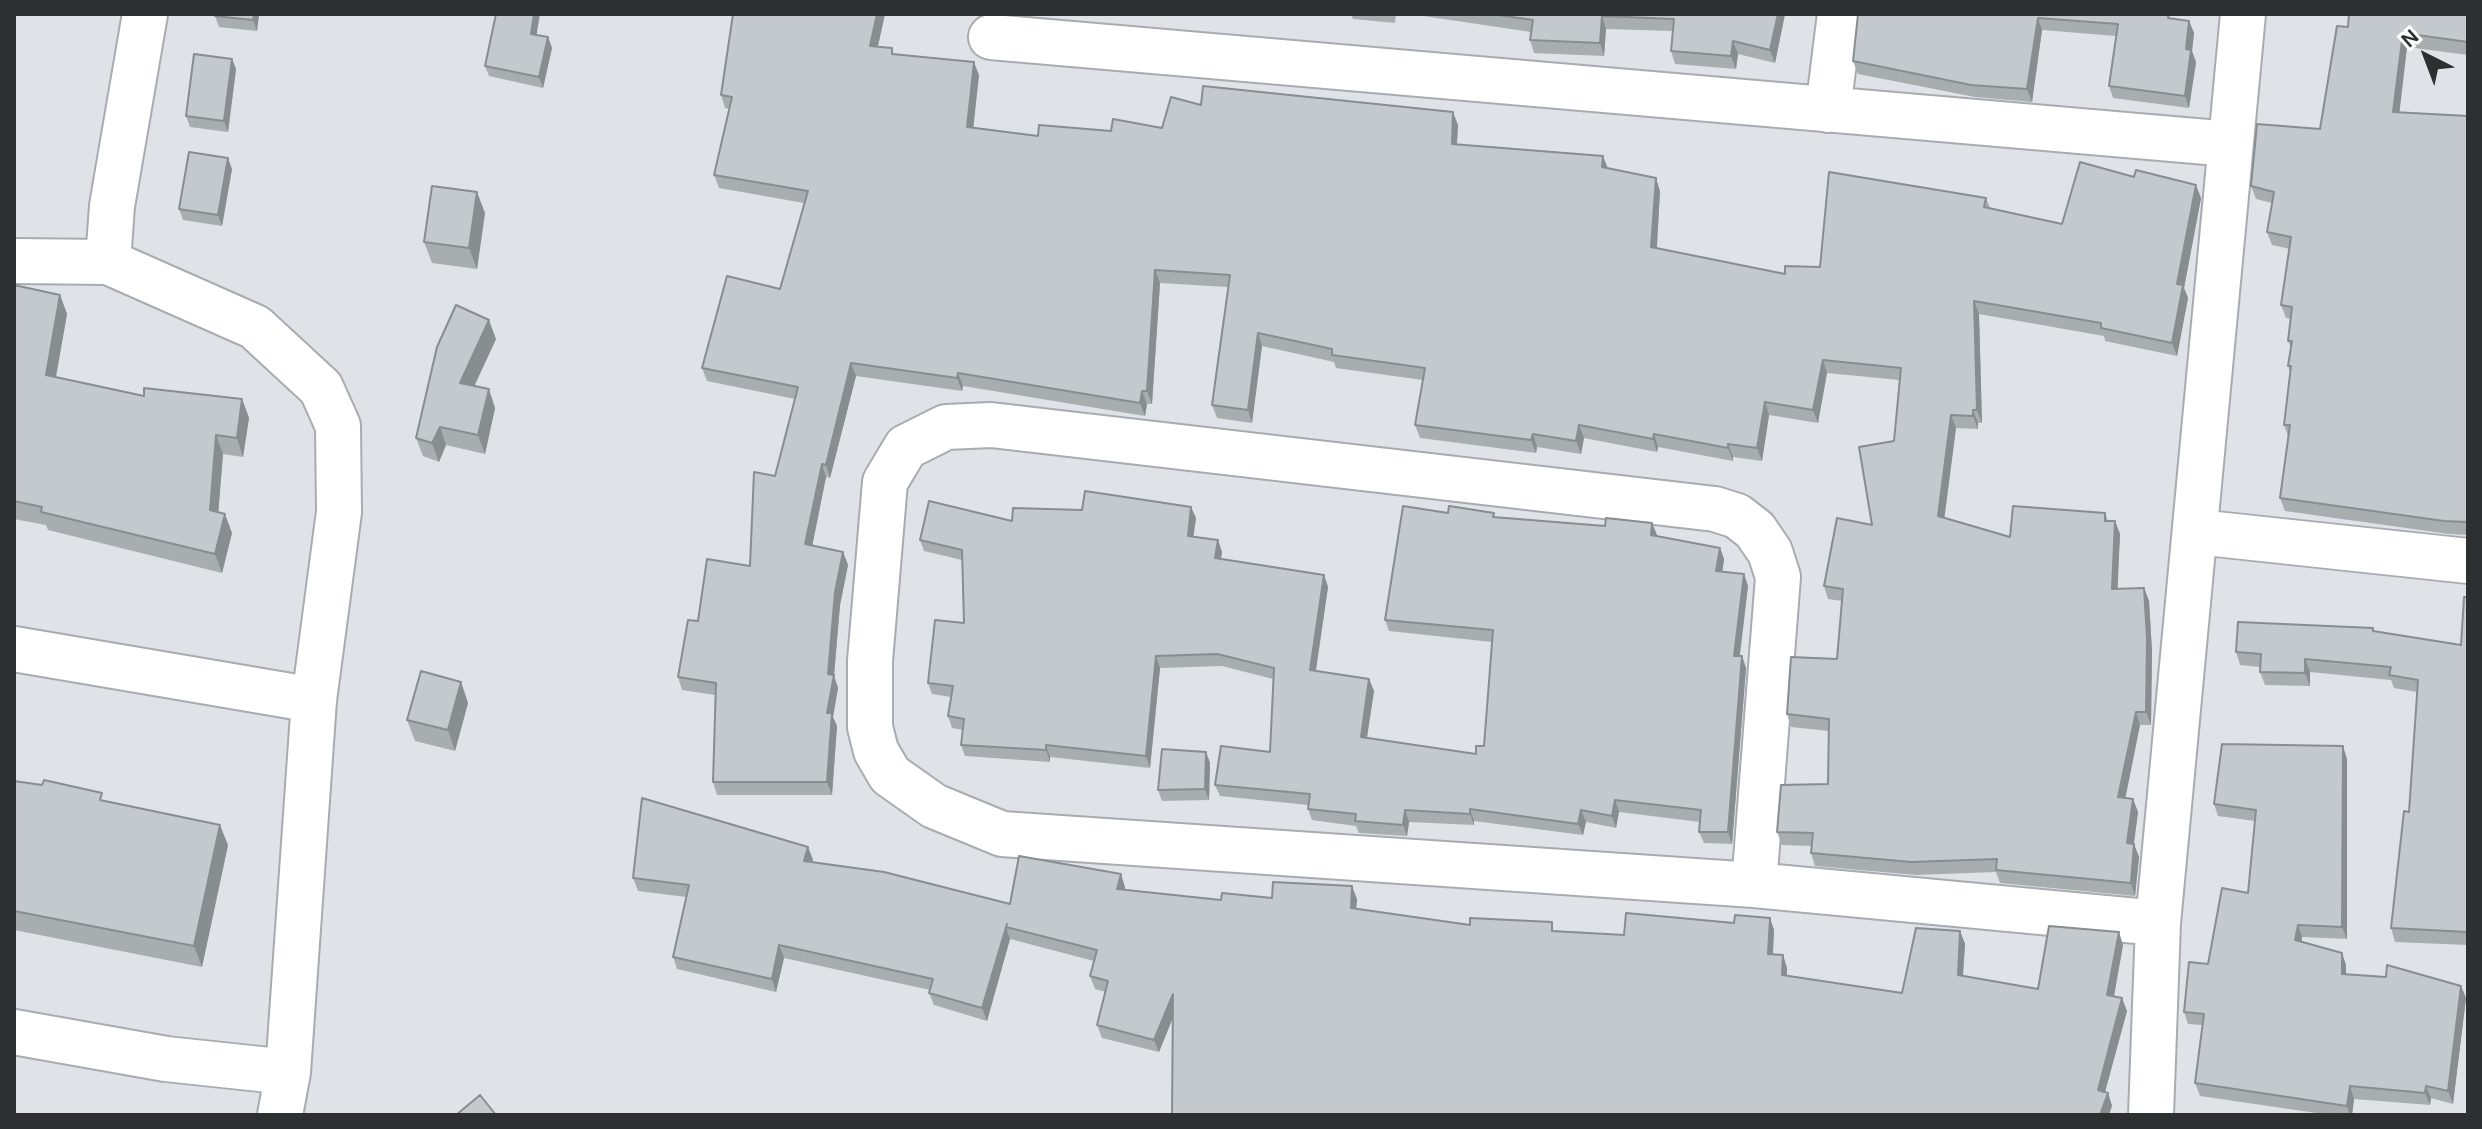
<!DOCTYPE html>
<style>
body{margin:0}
#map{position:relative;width:2482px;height:1129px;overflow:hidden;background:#dfe3e8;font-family:Karla,sans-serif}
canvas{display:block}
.frame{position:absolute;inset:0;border:16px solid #2d2f31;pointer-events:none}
.north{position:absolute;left:2386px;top:16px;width:80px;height:80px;-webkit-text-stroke:6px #fff;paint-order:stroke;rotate:318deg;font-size:22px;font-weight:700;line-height:32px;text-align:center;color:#2d2f31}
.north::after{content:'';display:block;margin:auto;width:28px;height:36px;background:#2d2f31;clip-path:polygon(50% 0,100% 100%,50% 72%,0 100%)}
</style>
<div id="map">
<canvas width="2482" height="1129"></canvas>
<div class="frame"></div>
<div class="north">N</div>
</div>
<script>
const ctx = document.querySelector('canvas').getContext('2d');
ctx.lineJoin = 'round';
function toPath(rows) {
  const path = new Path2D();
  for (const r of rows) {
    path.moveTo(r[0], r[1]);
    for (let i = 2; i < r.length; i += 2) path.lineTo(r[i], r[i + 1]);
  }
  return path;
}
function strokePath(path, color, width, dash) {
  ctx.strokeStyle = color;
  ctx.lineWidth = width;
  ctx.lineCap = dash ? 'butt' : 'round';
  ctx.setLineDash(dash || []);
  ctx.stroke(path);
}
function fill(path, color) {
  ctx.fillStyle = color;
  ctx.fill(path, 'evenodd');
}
const minor = toPath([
 [145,14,112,206,108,262,255,327,321,388,338,426,339,512,314,700,288,1072,280,1115],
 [991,37,2230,144],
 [1828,110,1840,14],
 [14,261,108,262],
 [2197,532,2468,561],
 [14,649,314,700],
 [1754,885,1778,577,1770,552,1755,530,1737,516,1715,509,991,425,946,427,906,447,885,482,870,661,870,727,876,751,890,775,934,806,1002,834,1754,885,2158,923],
 [14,1032,166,1059,288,1072],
 [2151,1115,2158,923,2243,14]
]);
strokePath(minor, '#a8acb1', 48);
strokePath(minor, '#fff', 44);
fill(toPath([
 [259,14,257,31,219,27,215,16],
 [733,14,885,14,878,46,895,54,979,75,973,127,1038,136,1162,128,1201,105,1458,125,1457,145,1608,169,1660,191,1657,248,1785,274,1820,267,1986,198,1990,208,2062,224,2201,198,2184,288,2188,298,2177,356,2105,341,2104,336,1979,314,1982,423,1978,423,1978,429,1956,428,1944,518,2010,537,2105,513,2108,521,2115,521,2120,534,2117,589,2144,588,2149,601,2152,651,2151,725,2140,725,2125,798,2133,799,2138,812,2134,844,2139,857,2135,896,2000,883,1996,872,1916,875,1815,866,1811,853,1811,846,1782,845,1777,832,1828,784,1829,731,1791,727,1787,714,1837,659,1842,601,1828,599,1824,586,1872,525,1894,441,1899,380,1827,373,1818,423,1769,415,1762,461,1733,457,1733,461,1658,447,1657,452,1584,438,1581,454,1537,447,1536,453,1420,438,1415,425,1423,380,1336,368,1334,362,1262,346,1252,423,1217,418,1212,405,1228,287,1160,283,1152,404,1147,404,1145,416,963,386,962,391,856,376,830,478,826,477,812,546,843,552,848,565,840,605,834,675,838,688,833,717,837,726,832,795,717,795,713,782,715,695,682,690,678,677,698,621,750,566,775,476,795,399,707,381,702,368,780,289,804,203,719,188,714,175,729,109,725,108,721,95],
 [1036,14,1057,14,1057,16],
 [1351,14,1396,14,1395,23,1353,19],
 [1410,14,1785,14,1775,63,1738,54,1736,69,1675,64,1671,51,1673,31,1606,29,1604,56,1534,53,1530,40,1531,32],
 [1858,14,2174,19,2189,21,2194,33,2192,51,2196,62,2189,108,2113,98,2109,86,2116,36,2042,30,2032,102,1975,97,1858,74,1853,61],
 [2468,14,2468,55,2407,47,2399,112,2468,116,2468,535,2449,534,2285,511,2280,498,2288,436,2284,425,2290,373,2288,366,2291,348,2288,341,2291,319,2286,318,2281,305,2290,249,2272,245,2267,232,2272,203,2256,199,2251,186,2320,129,2348,27],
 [537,35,548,37,552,48,543,88,489,76,485,66],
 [232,59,236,69,228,132,190,127,186,116],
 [232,169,222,226,183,220,179,209],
 [485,213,477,269,432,263,424,242],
 [14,285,60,295,67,314,56,377,144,396,242,399,249,418,243,457,223,454,218,512,232,533,222,573,48,530,46,525,14,519],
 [496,339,474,386,495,408,485,454,446,445,439,462,423,456,416,438],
 [1448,513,1494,513,1495,517,1605,526,1652,523,1657,536,1720,548,1724,559,1722,572,1744,574,1748,586,1740,656,1742,656,1746,668,1732,844,1704,843,1699,832,1700,822,1619,812,1616,828,1586,822,1583,835,1474,821,1474,825,1409,822,1407,836,1359,833,1356,826,1312,820,1308,809,1308,805,1220,796,1215,785,1270,752,1273,679,1222,666,1160,668,1150,768,1050,757,1050,762,965,756,961,745,963,730,952,728,948,716,951,697,932,694,928,683,964,623,962,560,924,551,920,540,1012,521,1196,518,1193,537,1218,540,1222,552,1221,559,1324,575,1328,587,1316,671,1369,679,1374,691,1367,738,1476,754,1484,746,1492,642,1389,631,1385,620],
 [2468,597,2468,945,2395,942,2391,928,2409,812,2417,692,2394,688,2391,680,2310,672,2310,686,2265,685,2260,672,2260,667,2240,665,2236,652,2374,631,2461,645],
 [461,682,468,703,455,751,415,741,407,720],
 [1206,752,1210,763,1209,800,1162,801,1158,790],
 [2347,759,2347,939,2302,937,2302,941,2342,953,2346,965,2346,974,2461,986,2466,998,2453,1104,2431,1098,2430,1105,2354,1099,2352,1115,2330,1115,2200,1096,2195,1083,2202,1025,2188,1024,2184,1012,2208,964,2248,893,2255,821,2218,816,2214,804],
 [14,781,105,801,228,845,202,967,14,930],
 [808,847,813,860,812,862,1010,904,1125,887,1125,890,1221,900,1272,898,1357,899,1356,909,1470,925,1624,935,1770,918,1774,930,1773,955,1783,955,1787,968,1787,976,1902,993,1960,931,1965,944,1963,976,2038,989,2123,945,2114,996,2127,1011,2105,1092,2108,1093,2112,1106,1173,1018,1159,1052,1102,1038,1097,1025,1106,992,1095,989,1090,976,1094,961,1010,939,987,1021,934,1005,929,993,930,990,784,958,776,992,677,969,673,957,686,897,638,891,633,878]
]), '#a8adb0');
fill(toPath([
 [254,14,259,14,257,31,253,20],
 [534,14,540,14,535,44,531,34],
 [877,14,885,14,875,59,870,46],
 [1778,14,1785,14,1775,63,1770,50],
 [1602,16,1606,29,1604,56,1600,43],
 [2038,18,2042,30,2032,102,2027,89],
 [2189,21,2194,33,2192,51,2196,62,2189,108,2185,96,2186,49],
 [2403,33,2407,47,2398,125,2393,112],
 [548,37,552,48,543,88,539,77],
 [1733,41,1738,54,1736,69,1731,56],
 [232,59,236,69,228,132,224,121],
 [974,62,979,75,972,140,967,127],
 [1453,112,1458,125,1456,157,1452,144],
 [1603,156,1608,169,1602,167],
 [228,158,232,169,222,226,218,215],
 [1656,178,1660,191,1656,260,1651,247],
 [2196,185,2201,198,2184,288,2188,298,2177,356,2172,343,2177,284],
 [477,192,485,213,477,269,469,248],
 [1155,270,1160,283,1152,404,1147,391],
 [60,295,67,314,53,393,46,375],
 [1974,301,1979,314,1982,423,1977,410],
 [489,320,496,339,467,402,460,383],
 [1258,333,1262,346,1252,423,1248,410],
 [1823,360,1827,373,1818,423,1813,410],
 [851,363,856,376,830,478,826,465],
 [958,373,963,386,962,391,957,378],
 [489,389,495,408,485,454,478,435],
 [1142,391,1147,404,1145,416,1140,403],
 [242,399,249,418,243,457,237,438],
 [1765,402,1769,415,1762,461,1757,448],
 [1973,410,1978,423,1978,429,1973,416],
 [1951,415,1956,428,1943,529,1938,516],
 [1579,425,1584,438,1581,454,1576,441],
 [440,427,446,445,439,462,432,443],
 [1533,434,1537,447,1536,453,1531,440],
 [1654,434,1658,447,1657,452,1653,439],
 [216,435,223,454,217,529,210,510],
 [1728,444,1733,457,1733,461,1728,448],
 [822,464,826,477,810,557,805,544],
 [1191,507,1196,518,1192,547,1188,536],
 [225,514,232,533,222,573,215,554],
 [2115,521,2120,534,2117,602,2112,589],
 [1652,523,1657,535,1655,547,1651,535],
 [1218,540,1222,552,1219,570,1215,558],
 [1720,548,1724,559,1721,583,1716,571],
 [843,552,848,565,840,605,834,676,838,688,833,717,837,726,832,795,827,782,828,674,835,592],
 [1744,574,1748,586,1738,668,1734,656],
 [1324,575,1328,587,1314,682,1310,670],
 [2144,588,2149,601,2152,651,2151,725,2146,712],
 [1156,656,1160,668,1150,768,1146,756],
 [1742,656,1746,668,1732,844,1728,832],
 [2305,659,2310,672,2310,686,2305,673],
 [1369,679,1374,691,1365,749,1361,737],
 [461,682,468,703,455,751,448,730],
 [2136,712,2140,725,2123,810,2118,797],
 [1046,745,1050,757,1050,762,1046,750],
 [2343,746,2347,759,2347,939,2342,927],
 [1206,752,1210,763,1209,800,1205,789],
 [2133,799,2138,812,2132,856,2127,843],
 [1615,800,1619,812,1616,828,1612,816],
 [1470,809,1474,821,1474,825,1470,814],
 [1405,810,1409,822,1407,836,1403,825],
 [1581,810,1586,822,1583,835,1578,824],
 [220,825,228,845,202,967,194,946],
 [2134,844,2139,857,2135,896,2131,883],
 [808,847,813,860,809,873,804,861],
 [1121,874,1125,887,1122,902,1117,889],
 [1352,886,1357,899,1355,921,1351,908],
 [1770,918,1774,930,1772,967,1768,954],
 [2298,925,2302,937,2300,952,2295,940],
 [1006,927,1010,939,987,1021,982,1008],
 [1960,931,1965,944,1962,988,1958,975],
 [2119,932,2123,945,2112,1007,2107,995],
 [779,945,784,958,776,992,772,979],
 [2342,953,2346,965,2346,987,2342,974],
 [1783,955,1787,968,1786,988,1782,975],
 [2461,986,2466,998,2453,1104,2448,1091],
 [1173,994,1177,1007,1159,1052,1154,1040],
 [2122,998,2127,1011,2102,1103,2098,1090],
 [2350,1086,2354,1099,2352,1115,2350,1115,2347,1106],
 [2426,1086,2431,1098,2430,1105,2425,1093],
 [2108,1093,2112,1106,2109,1115,2100,1115]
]), '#888d90');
const building = toPath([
 [215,14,254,14,253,20,215,16,215,14],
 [496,14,534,14,531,34,548,37,539,77,485,66,496,14],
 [733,14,877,14,870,46,892,48,892,54,974,62,967,127,1038,136,1039,125,1111,131,1113,119,1162,128,1171,97,1201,105,1203,86,1453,112,1452,144,1603,156,1602,167,1656,178,1651,247,1785,274,1785,266,1820,267,1829,172,1986,198,1984,207,2062,224,2080,162,2134,177,2136,170,2196,185,2177,284,2183,285,2172,343,2101,328,2101,323,1974,301,1977,410,1973,410,1973,416,1951,415,1938,516,2010,537,2013,506,2105,513,2105,521,2115,521,2112,589,2144,588,2147,638,2146,712,2136,712,2118,797,2133,799,2127,843,2134,844,2131,883,1996,870,1997,859,1911,862,1811,853,1813,833,1777,832,1781,785,1828,784,1829,719,1787,714,1791,657,1837,659,1843,589,1824,586,1837,518,1872,525,1859,447,1894,441,1901,368,1823,360,1813,410,1765,402,1757,448,1728,444,1728,448,1654,434,1653,439,1579,425,1576,441,1533,434,1531,440,1415,425,1425,368,1332,355,1332,349,1258,333,1248,410,1212,405,1230,275,1155,270,1147,391,1142,391,1140,403,958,373,957,378,851,363,826,465,822,464,805,544,843,552,835,592,828,674,834,675,827,713,832,713,827,782,713,782,716,683,678,677,688,620,698,621,707,559,750,566,754,472,775,476,798,387,702,368,727,276,780,289,808,191,714,175,732,97,721,95,733,14],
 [1491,14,1778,14,1770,50,1733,41,1731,56,1671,51,1674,19,1602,16,1600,43,1530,40,1533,20,1491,14],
 [1858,14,2169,14,2168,18,2189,21,2186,49,2191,50,2185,96,2109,86,2118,24,2038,18,2027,89,1971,85,1853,61,1858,14],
 [2349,14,2468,14,2468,42,2403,33,2393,112,2468,116,2468,522,2444,521,2280,498,2290,425,2284,425,2291,366,2288,366,2292,341,2288,341,2292,307,2281,305,2291,237,2267,232,2274,192,2251,186,2257,124,2320,129,2337,26,2348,27,2349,14],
 [194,54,232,59,224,121,186,116,194,54],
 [189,152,228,158,218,215,179,209,189,152],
 [432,186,477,192,469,248,424,242,432,186],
 [14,285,60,295,46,375,144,396,144,388,242,399,237,438,216,435,210,510,225,514,215,554,41,512,42,507,14,501,14,285],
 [456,305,489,320,460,383,489,389,478,435,440,427,432,443,416,438,437,347,456,305],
 [1085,491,1191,507,1188,536,1218,540,1215,558,1324,575,1310,670,1369,679,1361,737,1476,754,1476,746,1484,746,1493,630,1385,620,1403,506,1448,513,1449,506,1494,513,1493,517,1605,526,1606,518,1652,523,1651,535,1720,548,1716,571,1744,574,1734,656,1742,656,1728,832,1699,832,1701,810,1615,800,1612,816,1581,810,1578,824,1470,809,1470,814,1405,810,1403,825,1355,821,1356,814,1308,809,1310,794,1215,785,1221,746,1270,752,1274,668,1217,654,1156,656,1146,756,1046,745,1046,750,961,745,964,719,948,716,953,686,928,683,935,620,964,623,962,550,920,540,929,501,1012,521,1013,508,1082,510,1085,491],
 [2464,597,2468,597,2468,932,2391,928,2404,811,2409,812,2418,680,2389,675,2391,667,2305,659,2305,673,2260,672,2261,654,2236,652,2238,622,2373,628,2373,631,2461,645,2464,597],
 [421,671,461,682,448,730,407,720,421,671],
 [2222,744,2343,746,2342,927,2298,925,2295,940,2342,953,2342,974,2386,977,2387,965,2461,986,2448,1091,2426,1086,2425,1093,2350,1086,2347,1106,2195,1083,2204,1014,2184,1012,2189,962,2208,964,2222,888,2248,893,2256,810,2214,804,2222,744],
 [1162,749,1206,752,1205,789,1158,790,1162,749],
 [44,780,102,793,100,800,220,825,194,946,14,911,14,781,42,785,44,780],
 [642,798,808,847,804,861,884,872,1010,904,1019,856,1121,874,1117,889,1221,900,1222,893,1272,898,1273,882,1352,886,1351,908,1470,925,1470,918,1552,922,1552,931,1624,935,1626,913,1734,923,1735,915,1770,918,1768,954,1783,955,1782,975,1902,993,1916,928,1960,931,1958,975,2038,989,2049,926,2119,932,2107,995,2122,998,2098,1090,2108,1093,2100,1115,1172,1115,1173,994,1154,1040,1097,1025,1108,981,1090,976,1097,950,1006,927,1007,924,982,1008,929,993,933,979,779,945,772,979,673,957,689,885,633,878,642,798],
 [480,1095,496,1115,456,1115,480,1095]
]);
fill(building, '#c3c9cd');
strokePath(building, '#888d90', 2);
</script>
